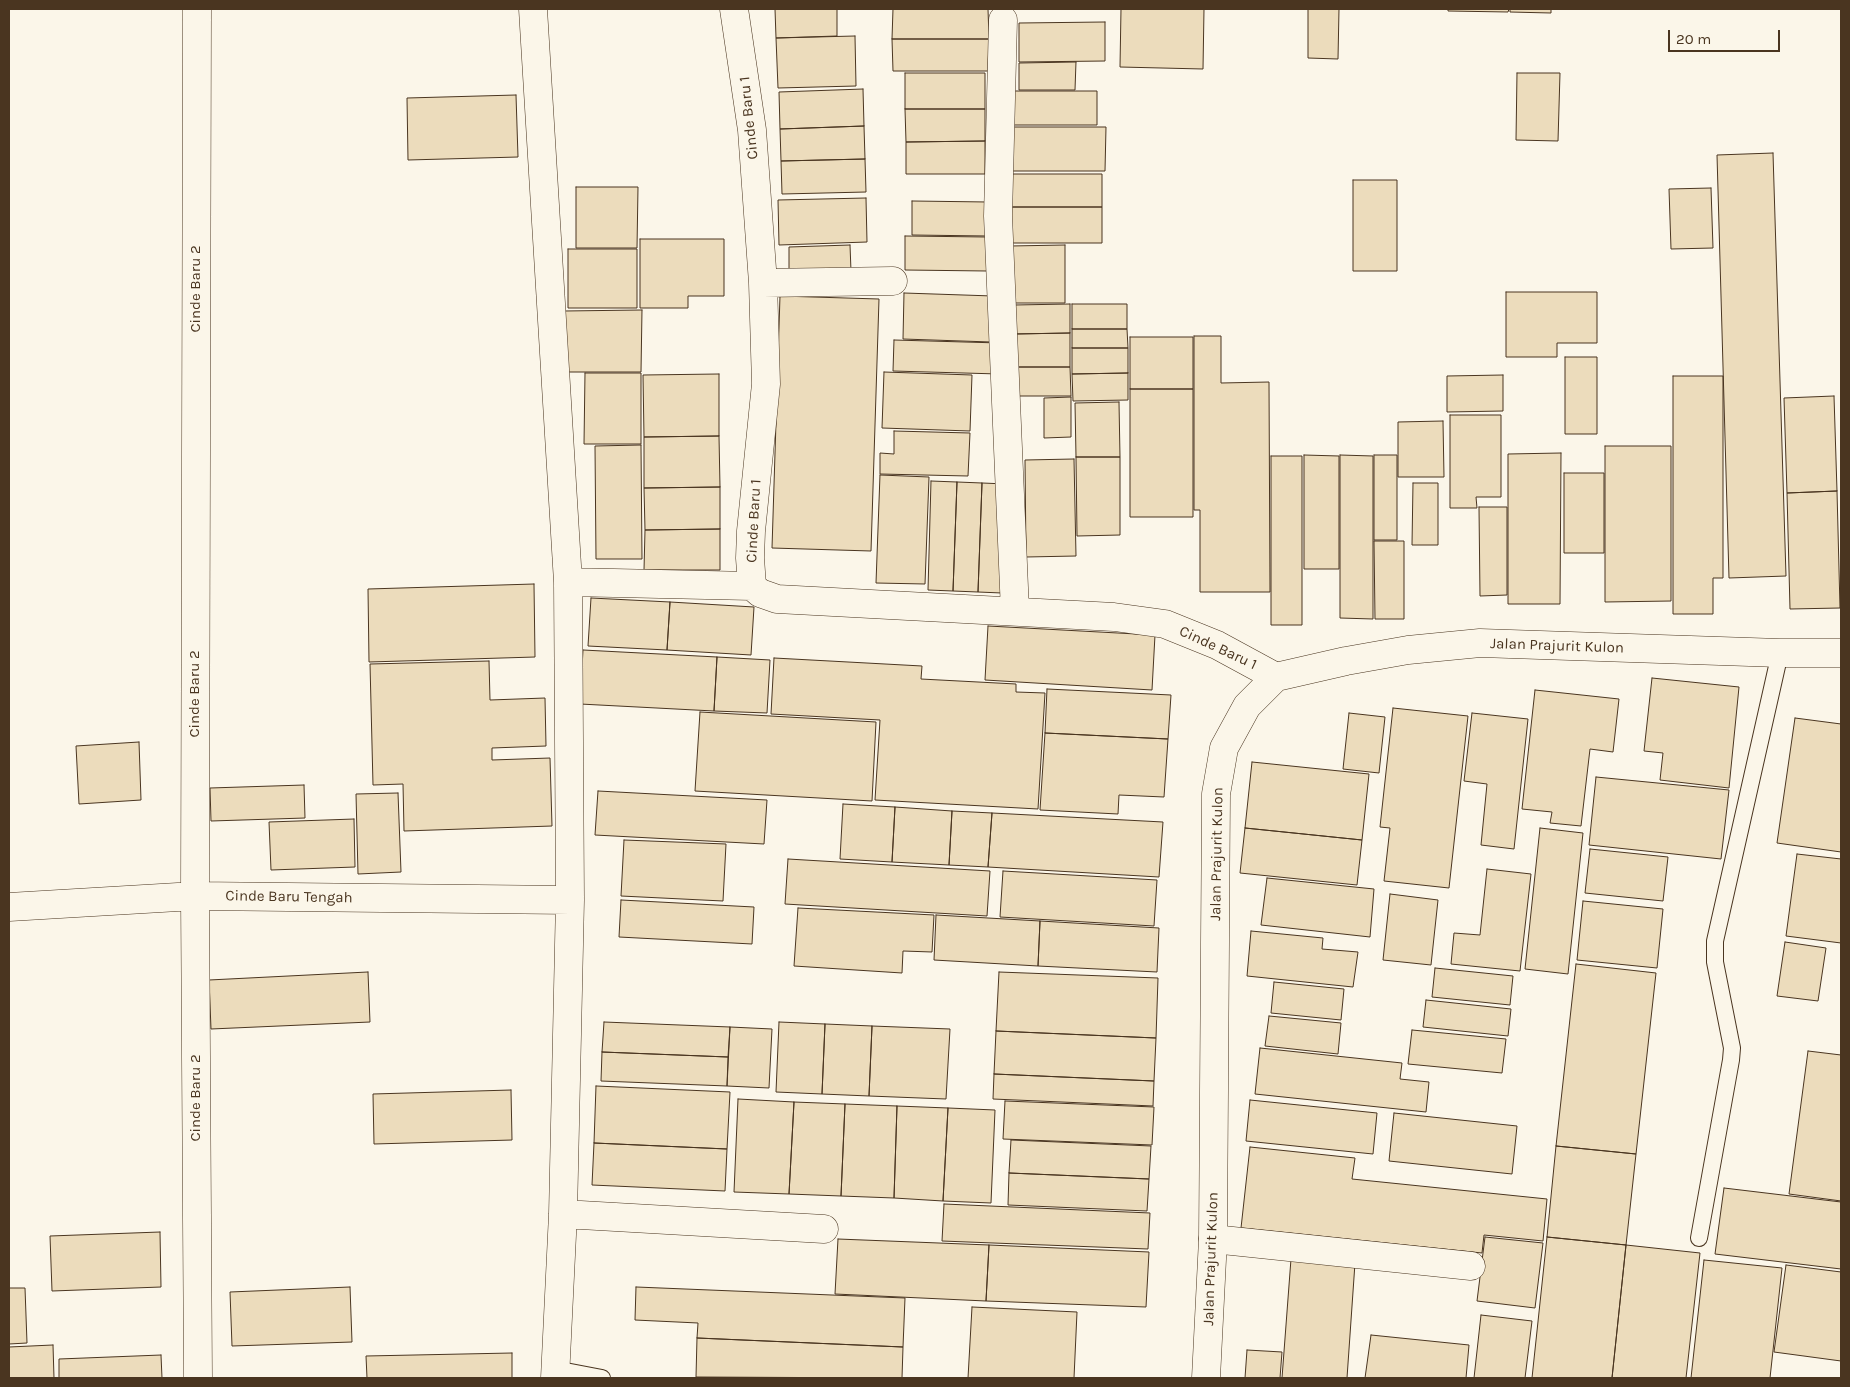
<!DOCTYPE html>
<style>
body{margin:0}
#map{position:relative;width:1850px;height:1387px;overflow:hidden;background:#fbf6e9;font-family:Karla,sans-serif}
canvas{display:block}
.frame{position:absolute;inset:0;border:10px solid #4a3520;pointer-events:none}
.scale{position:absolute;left:1668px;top:30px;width:112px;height:22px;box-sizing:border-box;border:2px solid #4a3520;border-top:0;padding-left:6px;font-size:15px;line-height:18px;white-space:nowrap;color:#4a3520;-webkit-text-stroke:4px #fbf6e9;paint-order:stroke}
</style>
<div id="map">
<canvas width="1850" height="1387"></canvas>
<div class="frame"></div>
<div class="scale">20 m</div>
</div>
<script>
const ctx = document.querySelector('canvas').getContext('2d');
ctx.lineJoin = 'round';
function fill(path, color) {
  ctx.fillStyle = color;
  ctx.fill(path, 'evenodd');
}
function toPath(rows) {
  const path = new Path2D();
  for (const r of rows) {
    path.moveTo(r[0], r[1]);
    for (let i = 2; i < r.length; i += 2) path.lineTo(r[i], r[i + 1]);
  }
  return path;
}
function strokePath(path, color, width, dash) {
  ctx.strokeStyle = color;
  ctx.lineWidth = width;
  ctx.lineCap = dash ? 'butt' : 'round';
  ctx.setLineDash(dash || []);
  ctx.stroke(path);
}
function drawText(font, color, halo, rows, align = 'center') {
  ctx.font = font + ' Karla,sans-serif';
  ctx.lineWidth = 4;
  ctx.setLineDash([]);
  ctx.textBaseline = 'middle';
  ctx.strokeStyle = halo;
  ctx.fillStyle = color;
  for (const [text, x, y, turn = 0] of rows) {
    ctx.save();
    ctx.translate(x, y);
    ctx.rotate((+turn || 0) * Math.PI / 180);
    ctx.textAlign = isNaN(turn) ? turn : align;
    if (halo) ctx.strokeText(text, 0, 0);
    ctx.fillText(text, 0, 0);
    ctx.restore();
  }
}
const building = toPath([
 [775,9,837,9,837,36,776,38,775,9],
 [893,9,988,9,989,39,892,39,893,9],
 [1121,9,1204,9,1203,69,1120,67,1121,9],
 [1308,9,1339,9,1338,59,1308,58,1308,9],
 [1448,9,1509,9,1508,12,1448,11,1448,9],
 [1510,9,1551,9,1551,13,1510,12,1510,9],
 [1105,22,1105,61,1019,62,1019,23,1105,22],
 [855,36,856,86,778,88,776,38,855,36],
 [892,39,989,39,988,71,893,71,892,39],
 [1076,62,1075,90,1019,90,1019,63,1076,62],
 [905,73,985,73,985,109,905,109,905,73],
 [1517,73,1560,73,1558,141,1516,140,1517,73],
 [863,89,864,126,780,129,779,92,863,89],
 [1011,91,1097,91,1097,125,1011,125,1011,91],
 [516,95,518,157,408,160,407,98,516,95],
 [905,109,985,109,985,141,906,142,905,109],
 [864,126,865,159,781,161,780,129,864,126],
 [1010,127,1106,127,1105,171,1010,171,1010,127],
 [985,141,985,174,906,174,906,142,985,141],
 [1773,153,1786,576,1729,578,1717,155,1773,153],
 [865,159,866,192,782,194,781,161,865,159],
 [1010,174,1102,174,1102,207,1010,207,1010,174],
 [1353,180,1397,180,1397,271,1353,271,1353,180],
 [576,187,638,187,637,248,576,248,576,187],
 [1711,188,1713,248,1671,249,1669,189,1711,188],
 [866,198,867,242,779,245,778,200,866,198],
 [912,201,988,202,988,236,912,235,912,201],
 [1010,207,1102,207,1102,243,1010,243,1010,207],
 [905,236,987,237,987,271,905,270,905,236],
 [640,239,724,239,724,296,688,296,688,308,640,308,640,239],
 [850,245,851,271,789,272,789,247,850,245],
 [1065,245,1065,303,1011,303,1010,246,1065,245],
 [568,249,637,249,637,308,568,308,568,249],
 [1506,292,1597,292,1597,343,1557,343,1557,357,1506,357,1506,292],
 [904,293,993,296,991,342,903,339,904,293],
 [780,296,879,299,871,551,772,548,780,296],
 [1070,304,1070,333,1014,334,1014,305,1070,304],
 [1072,304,1127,304,1127,329,1072,329,1072,304],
 [642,310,641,372,564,372,564,311,642,310],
 [1072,329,1127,329,1128,348,1072,348,1072,329],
 [1070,333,1070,367,1015,367,1014,334,1070,333],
 [1194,336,1221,336,1221,383,1269,382,1270,592,1200,592,1200,510,1194,510,1194,336],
 [1130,337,1193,337,1193,389,1130,389,1130,337],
 [894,340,1000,343,999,374,893,371,894,340],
 [1072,348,1128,348,1128,373,1072,374,1072,348],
 [1565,357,1597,357,1597,434,1565,434,1565,357],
 [1015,367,1070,367,1071,396,1015,396,1015,367],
 [884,372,972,375,970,431,882,428,884,372],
 [585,373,641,373,641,444,584,444,585,373],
 [1128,373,1128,400,1073,401,1072,374,1128,373],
 [719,374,719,436,644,437,643,375,719,374],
 [1503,375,1503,411,1447,412,1447,376,1503,375],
 [1673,376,1723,376,1723,578,1713,578,1713,614,1673,614,1673,376],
 [1130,389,1193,389,1193,517,1130,517,1130,389],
 [1834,396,1837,491,1787,493,1784,398,1834,396],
 [1071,397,1071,437,1044,438,1044,398,1071,397],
 [1119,402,1120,457,1076,457,1075,403,1119,402],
 [1450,415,1501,415,1501,497,1476,497,1477,508,1450,508,1450,415],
 [1443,421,1444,477,1398,477,1398,422,1443,421],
 [894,431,970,433,968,476,880,474,880,453,894,454,894,431],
 [719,436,720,487,644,488,644,437,719,436],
 [641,445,642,559,596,559,595,446,641,445],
 [1605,446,1671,446,1671,601,1605,602,1605,446],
 [1561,453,1560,604,1508,604,1508,454,1561,453],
 [1304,455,1339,456,1339,569,1304,569,1304,455],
 [1340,455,1373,456,1373,619,1340,618,1340,455],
 [1374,455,1397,455,1397,540,1374,540,1374,455],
 [1271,456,1302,456,1302,625,1271,625,1271,456],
 [1076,457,1120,457,1120,535,1077,536,1076,457],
 [1074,459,1076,556,1026,557,1025,460,1074,459],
 [1564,473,1604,473,1604,553,1564,553,1564,473],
 [880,475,929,477,925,584,876,583,880,475],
 [931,481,957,482,953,591,928,590,931,481],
 [957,482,982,483,978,592,953,591,957,482],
 [982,483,1006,484,1002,593,978,592,982,483],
 [1413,483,1438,483,1438,545,1412,545,1413,483],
 [720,487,720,529,645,530,644,488,720,487],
 [1837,491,1840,608,1790,609,1787,493,1837,491],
 [1479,507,1507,507,1507,595,1480,596,1479,507],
 [720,529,720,570,644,570,645,530,720,529],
 [1374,541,1404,541,1404,619,1375,619,1374,541],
 [534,584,535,657,369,662,368,589,534,584],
 [591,598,670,602,667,650,588,646,591,598],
 [670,602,754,607,751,655,667,650,670,602],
 [988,626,1155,635,1152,690,985,680,988,626],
 [583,650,717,657,714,711,580,704,583,650],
 [717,657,770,660,767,713,714,711,717,657],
 [774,658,922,666,921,679,1016,684,1016,692,1045,693,1038,809,875,800,880,720,771,714,774,658],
 [489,661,490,700,545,698,546,746,492,748,492,760,550,758,552,826,404,831,403,784,373,785,370,664,489,661],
 [1652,678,1739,687,1729,788,1660,780,1663,753,1644,751,1652,678],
 [1047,689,1171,695,1168,739,1045,733,1047,689],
 [1535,690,1619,699,1613,752,1590,749,1581,826,1550,823,1552,812,1522,809,1535,690],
 [1393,708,1468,716,1449,888,1384,881,1390,828,1380,827,1393,708],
 [700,712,876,722,872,801,695,791,700,712],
 [1349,713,1385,717,1379,773,1343,769,1349,713],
 [1472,713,1528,719,1514,849,1481,845,1487,784,1464,781,1472,713],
 [1795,718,1841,724,1841,852,1777,843,1795,718],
 [1045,733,1168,739,1164,797,1119,795,1118,814,1040,810,1045,733],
 [139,742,141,800,79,804,76,746,139,742],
 [1252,762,1369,774,1362,840,1245,828,1252,762],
 [1596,777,1729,790,1721,859,1589,845,1596,777],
 [304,785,305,818,211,821,210,788,304,785],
 [598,791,767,800,764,844,595,835,598,791],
 [398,793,401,872,358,874,356,794,398,793],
 [843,804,895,807,892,862,840,859,843,804],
 [895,807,952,811,949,865,892,862,895,807],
 [952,811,992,813,988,867,949,865,952,811],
 [992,813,1163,822,1159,877,988,867,992,813],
 [354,819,355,867,271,870,269,822,354,819],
 [1245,828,1362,840,1357,885,1240,873,1245,828],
 [1540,828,1583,833,1568,974,1525,969,1540,828],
 [624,840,726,844,723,901,621,896,624,840],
 [1590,849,1668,857,1663,901,1585,893,1590,849],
 [1797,854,1841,859,1841,943,1786,936,1797,854],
 [788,859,990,871,987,916,785,904,788,859],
 [1487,869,1531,874,1520,971,1451,964,1454,933,1480,935,1487,869],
 [1003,871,1157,880,1154,926,1000,917,1003,871],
 [1267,878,1374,889,1370,937,1261,925,1267,878],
 [1390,894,1438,900,1431,965,1383,960,1390,894],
 [621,900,754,907,752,944,619,937,621,900],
 [1583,901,1663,909,1657,968,1577,960,1583,901],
 [798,908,934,915,932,952,903,951,902,973,794,966,798,908],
 [936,915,1040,921,1038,966,934,960,936,915],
 [1040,921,1159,928,1157,972,1038,966,1040,921],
 [1251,931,1323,938,1322,949,1358,952,1353,987,1247,976,1251,931],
 [1785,942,1826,948,1818,1001,1777,996,1785,942],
 [1576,964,1656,973,1636,1154,1556,1146,1576,964],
 [1435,968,1513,976,1510,1005,1432,997,1435,968],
 [368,972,370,1022,211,1029,209,980,368,972],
 [999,972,1158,978,1156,1038,996,1031,999,972],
 [1274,982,1344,989,1341,1020,1271,1013,1274,982],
 [1426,1000,1511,1009,1508,1036,1423,1027,1426,1000],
 [1269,1016,1341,1023,1338,1054,1265,1046,1269,1016],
 [604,1022,730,1027,728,1057,602,1052,604,1022],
 [779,1022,825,1024,822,1094,776,1092,779,1022],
 [825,1024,872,1026,869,1096,822,1094,825,1024],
 [872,1026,950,1029,946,1099,869,1096,872,1026],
 [730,1027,772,1029,769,1088,727,1086,730,1027],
 [1412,1030,1506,1039,1502,1073,1408,1064,1412,1030],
 [996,1031,1156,1038,1154,1081,994,1074,996,1031],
 [1260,1048,1402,1063,1400,1079,1429,1082,1426,1112,1255,1094,1260,1048],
 [1808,1051,1841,1055,1841,1201,1789,1194,1808,1051],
 [602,1052,728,1057,727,1086,601,1081,602,1052],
 [994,1074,1154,1081,1153,1106,993,1099,994,1074],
 [596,1086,730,1092,727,1149,594,1143,596,1086],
 [511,1090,512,1140,374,1144,373,1094,511,1090],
 [738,1099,794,1102,789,1194,734,1192,738,1099],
 [1250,1100,1377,1113,1373,1154,1246,1141,1250,1100],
 [1005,1101,1154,1107,1152,1145,1003,1139,1005,1101],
 [794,1102,845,1104,841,1196,789,1194,794,1102],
 [845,1104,897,1106,894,1198,841,1196,845,1104],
 [897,1106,948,1108,943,1201,894,1198,897,1106],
 [948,1108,995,1110,991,1203,943,1201,948,1108],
 [1394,1113,1517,1126,1512,1174,1389,1161,1394,1113],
 [1011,1140,1151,1146,1149,1179,1009,1173,1011,1140],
 [594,1143,727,1149,725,1191,592,1185,594,1143],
 [1556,1146,1636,1154,1626,1245,1547,1237,1556,1146],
 [1250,1147,1355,1158,1352,1179,1547,1199,1543,1241,1484,1235,1482,1253,1241,1228,1250,1147],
 [1009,1173,1149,1179,1147,1211,1008,1205,1009,1173],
 [1724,1188,1841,1202,1841,1269,1715,1254,1724,1188],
 [944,1204,1150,1213,1148,1249,942,1241,944,1204],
 [160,1232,161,1287,52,1291,50,1236,160,1232],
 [1485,1237,1543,1243,1535,1308,1477,1301,1485,1237],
 [1547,1237,1626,1245,1612,1378,1532,1378,1547,1237],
 [838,1239,989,1245,986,1301,835,1294,838,1239],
 [989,1245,1149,1252,1146,1307,986,1301,989,1245],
 [1626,1245,1700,1253,1686,1378,1612,1378,1626,1245],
 [1291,1259,1355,1263,1347,1378,1282,1378,1291,1259],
 [1704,1260,1782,1268,1770,1378,1691,1378,1704,1260],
 [1786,1265,1841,1272,1841,1361,1774,1352,1786,1265],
 [350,1287,352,1342,232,1346,230,1292,350,1287],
 [636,1287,905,1298,903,1347,697,1338,698,1323,635,1320,636,1287],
 [9,1288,25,1288,27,1343,9,1344,9,1288],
 [972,1307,1077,1312,1074,1378,968,1378,972,1307],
 [1481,1315,1532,1321,1525,1378,1474,1378,1481,1315],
 [1371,1335,1469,1345,1466,1378,1365,1378,1371,1335],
 [697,1338,903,1347,902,1378,696,1377,697,1338],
 [53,1345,54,1378,9,1378,9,1347,53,1345],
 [1247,1350,1282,1352,1280,1378,1245,1378,1247,1350],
 [512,1353,512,1378,367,1378,366,1356,512,1353],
 [161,1355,162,1378,59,1378,59,1359,161,1355]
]);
fill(building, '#ecdcbc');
strokePath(building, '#4a3520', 1);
const lane = toPath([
 [1699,1238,1731,1060,1732,1048,1715,962,1715,941,1780,653],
 [555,1369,602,1378]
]);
const street = toPath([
 [197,9,195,896,198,1378],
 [533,9,568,582,570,900,563,1214,555,1378],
 [734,9,752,130,763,283,766,384,751,531,750,558,752,586,760,593,777,599,1114,617,1165,624,1217,645,1276,677],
 [1003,20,998,216,1015,611],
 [763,283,893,281],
 [568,582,752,586],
 [9,907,195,896,570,900],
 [563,1214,824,1229],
 [1213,1239,1471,1266]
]);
const secondary = toPath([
 [1206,1378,1213,1239,1216,794,1224,748,1247,706,1276,677,1346,661,1408,650,1480,643,1780,653,1841,653]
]);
strokePath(lane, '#4a3520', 18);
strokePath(street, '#4a3520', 29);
strokePath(secondary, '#4a3520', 29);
strokePath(lane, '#fbf6e9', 16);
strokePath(street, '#fbf6e9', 28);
strokePath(secondary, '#fbf6e9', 28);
drawText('15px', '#4a3520', '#fbf6e9', [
 ["Cinde Baru 1",749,118,-96],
 ["Cinde Baru 2",196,289,-90],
 ["Cinde Baru 1",754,521,-87],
 ["Jalan Prajurit Kulon",1557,646,2],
 ["Cinde Baru 1",1218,648,25],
 ["Cinde Baru 2",195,694,-90],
 ["Jalan Prajurit Kulon",1217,854,-89],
 ["Cinde Baru Tengah",289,897,1],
 ["Cinde Baru 2",196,1098,-90],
 ["Jalan Prajurit Kulon",1211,1259,-88]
]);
</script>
